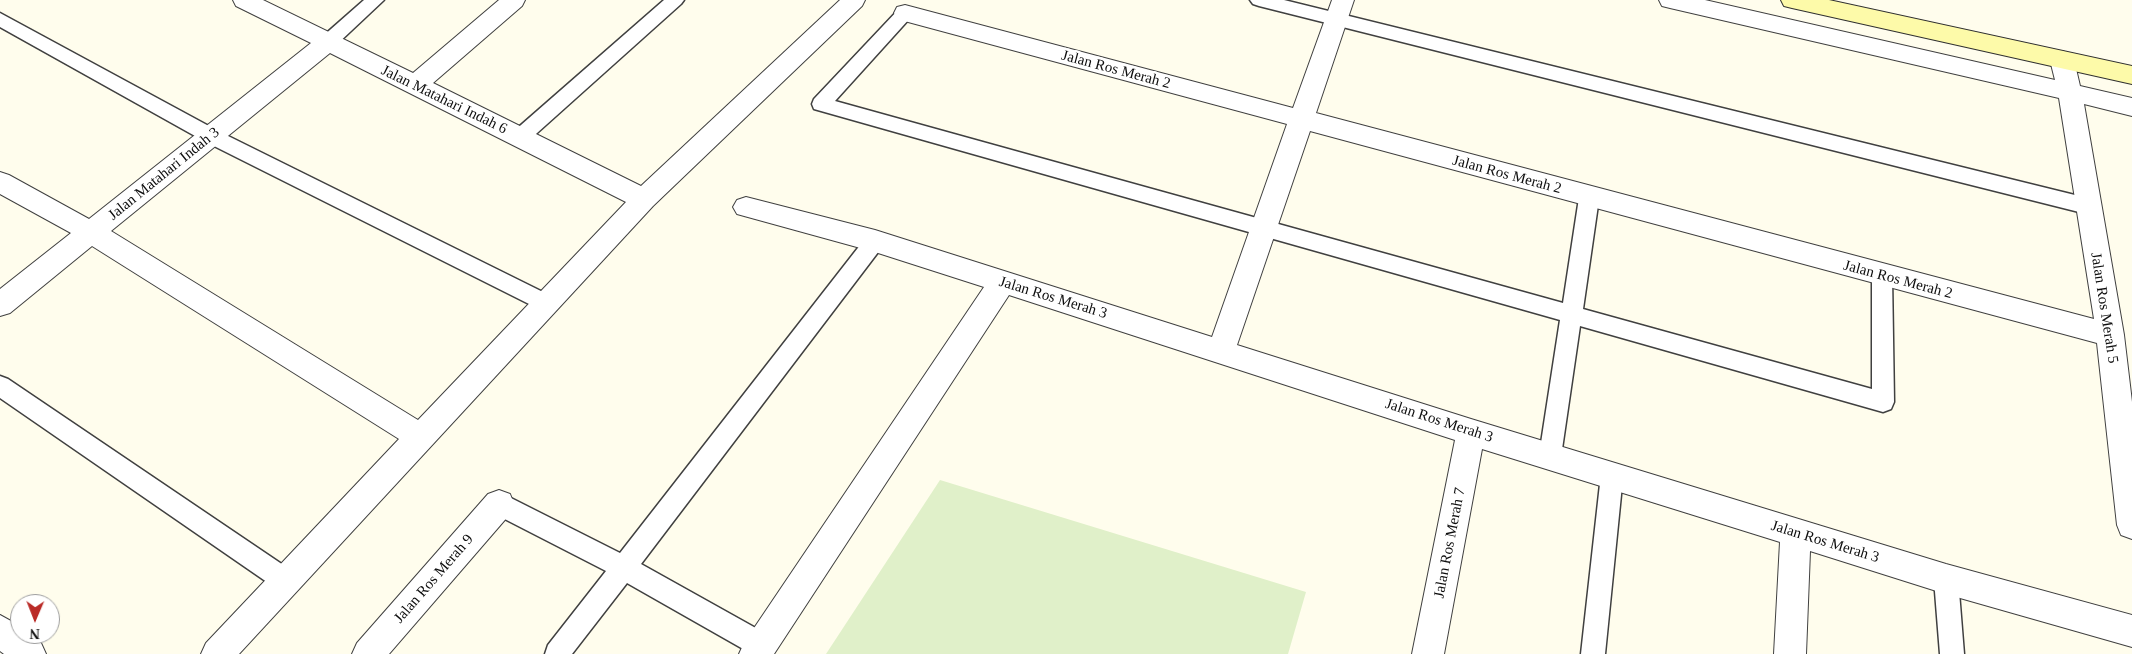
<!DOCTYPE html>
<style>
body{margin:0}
#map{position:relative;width:2132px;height:654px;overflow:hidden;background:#fffded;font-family:Georgia,serif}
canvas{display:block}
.north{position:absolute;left:10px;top:594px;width:50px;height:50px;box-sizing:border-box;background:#fff;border:1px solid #9e9e9e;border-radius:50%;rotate:181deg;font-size:14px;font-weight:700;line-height:20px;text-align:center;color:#0d0d0d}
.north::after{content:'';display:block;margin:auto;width:18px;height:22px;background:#ba2b27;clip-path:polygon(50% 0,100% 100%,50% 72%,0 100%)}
</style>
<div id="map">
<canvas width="2132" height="654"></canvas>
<div class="north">N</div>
</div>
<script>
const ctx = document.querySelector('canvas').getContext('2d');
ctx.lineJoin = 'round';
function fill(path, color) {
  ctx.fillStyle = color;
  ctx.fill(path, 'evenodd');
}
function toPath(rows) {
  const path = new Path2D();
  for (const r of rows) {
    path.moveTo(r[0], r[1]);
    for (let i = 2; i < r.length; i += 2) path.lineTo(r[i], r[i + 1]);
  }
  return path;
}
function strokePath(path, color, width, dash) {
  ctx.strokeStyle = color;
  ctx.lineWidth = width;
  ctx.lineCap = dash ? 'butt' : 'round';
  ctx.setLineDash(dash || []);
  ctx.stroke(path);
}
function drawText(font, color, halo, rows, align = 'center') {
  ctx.font = font + ' Georgia,serif';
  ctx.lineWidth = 5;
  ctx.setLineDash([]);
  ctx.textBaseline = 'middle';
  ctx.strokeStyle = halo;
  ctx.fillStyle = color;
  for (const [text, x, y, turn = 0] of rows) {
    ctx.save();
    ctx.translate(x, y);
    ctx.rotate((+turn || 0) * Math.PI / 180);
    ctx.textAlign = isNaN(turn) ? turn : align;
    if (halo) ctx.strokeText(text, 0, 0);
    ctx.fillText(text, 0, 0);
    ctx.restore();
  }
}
fill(toPath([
 [940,480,1306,592,1288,654,826,654]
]), '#e0f0c9');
const lane = toPath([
 [364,0,384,0,334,47,328,48,322,47,319,42,322,37,364,0],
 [664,0,684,0,681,4,527,142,520,144,513,142,510,137,513,132,664,0],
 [1250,0,1284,0,2087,198,2094,200,2097,206,2094,212,2087,214,1259,6,1253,4,1250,0],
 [905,7,911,9,914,13,911,17,835,101,1563,303,1579,198,1582,192,1589,190,1596,192,1599,198,1583,309,1872,389,1872,275,1875,269,1882,266,1889,269,1892,275,1894,402,1891,409,1883,412,1580,326,1561,456,1558,463,1550,466,1542,463,1539,456,1560,320,814,109,812,104,814,99,899,9,905,7],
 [0,13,218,131,553,297,556,303,553,309,546,312,539,309,204,141,0,27,0,13],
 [875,233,882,235,885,241,882,247,641,564,770,636,773,645,770,654,752,654,627,583,572,654,545,654,548,645,606,571,491,512,487,504,491,496,499,493,507,496,620,553,868,235,875,233],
 [0,376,8,379,295,573,298,581,295,589,286,593,277,589,0,398,0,376],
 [1612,465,1620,468,1623,475,1605,654,1581,654,1601,475,1604,468,1612,465],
 [1946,567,1955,571,1958,579,1964,654,1940,654,1934,579,1937,571,1946,567]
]);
const street = toPath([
 [233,0,263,0,413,73,499,0,525,0,522,6,433,83,641,186,840,0,865,0,862,6,653,206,239,654,201,654,206,643,399,439,92,246,10,313,0,316,0,289,71,233,0,194,0,172,9,175,89,219,311,43,236,6,233,0],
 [330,53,626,202,418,420,111,231,330,53],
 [1332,0,1354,0,1316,113,2094,319,2059,98,1670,8,1662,6,1659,0,1705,0,2055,80,2050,60,2054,54,2062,51,2070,54,2074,60,2080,86,2132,98,2132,116,2084,104,2124,335,2132,402,2132,539,2121,535,2117,525,2097,343,1310,131,1237,345,1471,419,1946,564,2132,615,2132,647,1946,594,1810,551,1806,654,1774,654,1780,542,1482,449,1444,654,1412,654,1455,440,1009,295,774,654,739,654,744,643,984,287,875,252,737,214,733,207,737,200,746,197,875,230,1212,337,1287,124,897,19,894,13,897,7,905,5,1293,108,1332,0],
 [499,490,510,494,514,504,510,514,389,654,352,654,357,643,488,494,499,490],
 [0,615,20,626,20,634,30,634,41,643,46,654,4,654,0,651,0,615]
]);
const secondary = toPath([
 [1781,0,1829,0,2132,66,2132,84,1792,8,1784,6,1781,0]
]);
strokePath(lane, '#404040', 3);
strokePath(street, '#404040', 2);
strokePath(secondary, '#2f2f2f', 2);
fill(lane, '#fff');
fill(street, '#fff');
fill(secondary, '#fdfaa9');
drawText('15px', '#0d0d0d', '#fff', [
 ["Jalan Ros Merah 2",1116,70,15],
 ["Jalan Matahari Indah 6",444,100,26],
 ["Jalan Matahari Indah 3",164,174,-39],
 ["Jalan Ros Merah 2",1507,175,15],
 ["Jalan Ros Merah 2",1898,280,15],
 ["Jalan Ros Merah 3",1053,298,17],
 ["Jalan Ros Merah 5",2104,308,81],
 ["Jalan Ros Merah 3",1439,421,18],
 ["Jalan Ros Merah 3",1825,542,17],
 ["Jalan Ros Merah 7",1450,543,-79],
 ["Jalan Ros Merah 9",434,579,-49]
]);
</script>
